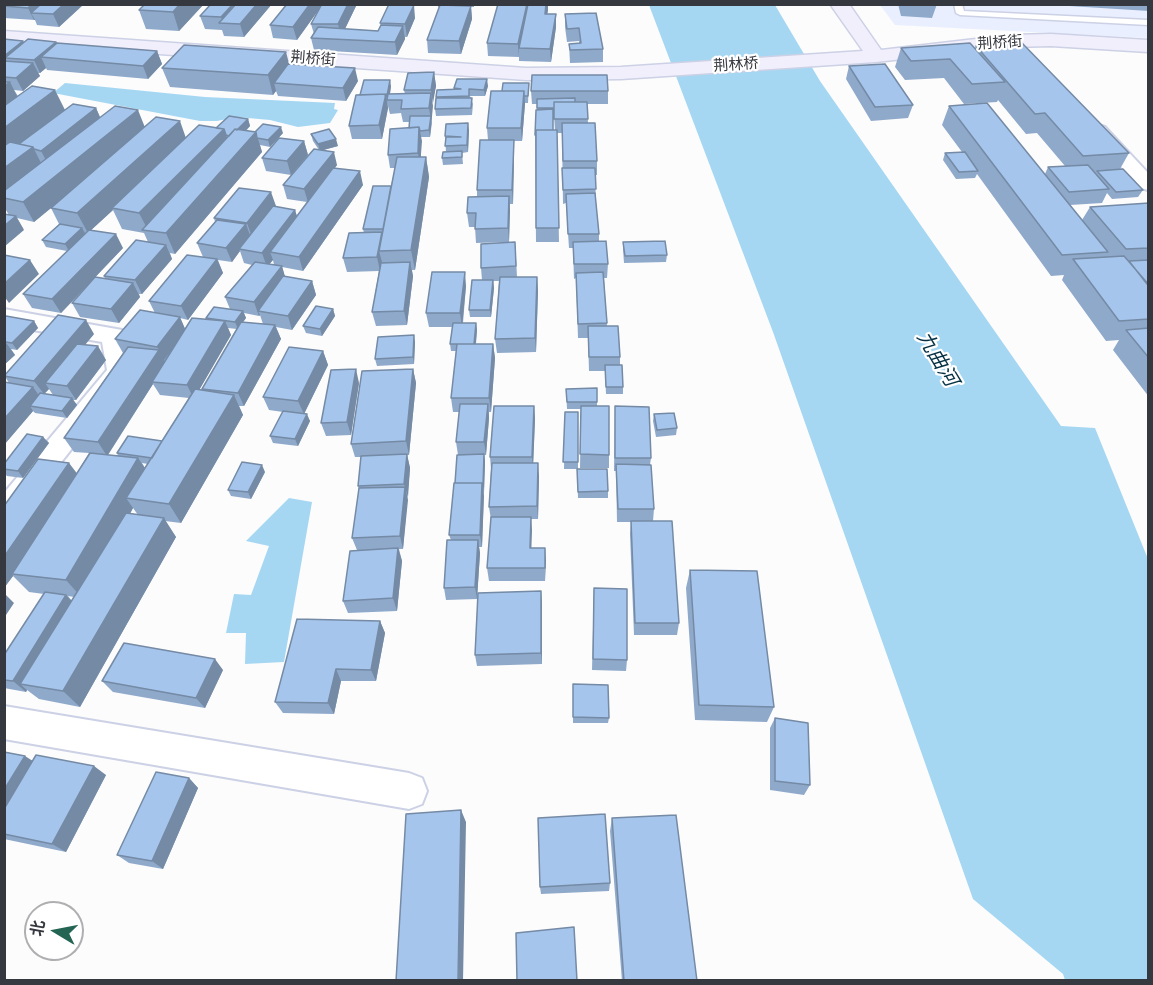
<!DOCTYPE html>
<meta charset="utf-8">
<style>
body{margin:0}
#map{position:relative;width:1153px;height:985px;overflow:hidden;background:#fcfcfc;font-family:"Fira Sans Condensed","Noto Sans SC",sans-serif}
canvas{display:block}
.frame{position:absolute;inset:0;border:6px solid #36383f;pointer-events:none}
.north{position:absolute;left:24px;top:901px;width:60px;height:60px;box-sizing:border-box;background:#fff;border:2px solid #afafb2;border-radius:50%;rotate:280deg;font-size:16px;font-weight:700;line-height:24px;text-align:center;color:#36383f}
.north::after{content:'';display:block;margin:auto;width:21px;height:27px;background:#246453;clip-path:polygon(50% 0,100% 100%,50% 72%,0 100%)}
</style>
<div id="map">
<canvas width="1153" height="985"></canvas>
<div class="frame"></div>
<div class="north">北</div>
</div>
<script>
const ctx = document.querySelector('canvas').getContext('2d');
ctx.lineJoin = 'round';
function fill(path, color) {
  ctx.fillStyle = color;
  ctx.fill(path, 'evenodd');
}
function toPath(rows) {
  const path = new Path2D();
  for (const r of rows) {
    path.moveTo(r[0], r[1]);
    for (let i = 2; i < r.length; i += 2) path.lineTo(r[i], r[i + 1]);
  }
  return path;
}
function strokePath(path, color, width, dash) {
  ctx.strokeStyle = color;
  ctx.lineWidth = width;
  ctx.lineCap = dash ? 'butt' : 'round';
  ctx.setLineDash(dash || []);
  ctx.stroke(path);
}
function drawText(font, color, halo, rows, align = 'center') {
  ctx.font = font + ' "Fira Sans Condensed","Noto Sans SC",sans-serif';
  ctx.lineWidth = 4.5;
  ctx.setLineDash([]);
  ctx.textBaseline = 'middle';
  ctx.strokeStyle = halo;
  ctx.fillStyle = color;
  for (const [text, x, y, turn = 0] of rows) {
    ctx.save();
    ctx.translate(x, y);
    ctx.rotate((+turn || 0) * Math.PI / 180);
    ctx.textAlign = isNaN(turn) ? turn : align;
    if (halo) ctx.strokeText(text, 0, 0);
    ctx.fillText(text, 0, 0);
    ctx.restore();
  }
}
fill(toPath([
 [880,5,1148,5,1148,38,895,25]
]), '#eaefff');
fill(toPath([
 [649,5,775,5,820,81,1061,426,1095,428,1148,559,1148,980,1065,980,1063,974,973,899,773,332],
 [65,83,205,97,335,103,334,109,338,110,330,123,298,127,270,120,237,117,217,121,200,121,53,93],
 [289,498,312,502,284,662,245,664,246,633,226,633,234,594,251,595,269,546,246,541]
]), '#a5d7f3');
const service = toPath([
 [954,4,962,4,964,11,1148,20,1148,25,960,15,956,13,954,4]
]);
const minor = toPath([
 [1098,125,1105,127,1148,173,1148,190,1141,188,1091,135,1089,131,1098,125],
 [4,309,122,330,133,371,14,522,4,526,4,493,107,370,102,342,4,325,4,309],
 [4,706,409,773,422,778,427,791,422,804,409,809,4,739,4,706]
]);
const secondary = toPath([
 [830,4,849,4,881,50,1010,35,1051,34,1148,40,1148,52,1051,46,1010,47,876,62,621,79,526,80,4,43,4,31,526,68,621,67,863,51,830,4]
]);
strokePath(service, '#ccd1e5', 3);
strokePath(minor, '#ccd1e5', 4);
strokePath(secondary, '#ccd1e5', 3);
fill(service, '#fff');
fill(minor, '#fff');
fill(secondary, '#f2effd');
fill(toPath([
 [4,4,84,4,59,27,37,25,35,20,4,18],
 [145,4,204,4,179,31,146,29,139,10],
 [272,4,244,37,224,36,222,30,205,29,200,16],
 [287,4,357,4,345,29,378,31,381,26,380,23,415,18,407,37,405,37,405,39,397,55,314,50,311,38,314,34,311,24,319,9,297,40,273,38,270,25],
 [438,4,474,4,474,7,471,7,472,19,461,54,428,53,427,40,439,7,438,7],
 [898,4,937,4,932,18,901,16],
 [1037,4,1149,4,1149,11],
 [548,10,547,14,556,27,551,62,519,61,519,55,519,57,488,56,487,43],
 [565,14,603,49,603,62,570,63,569,44,579,44,579,41,567,42,565,27],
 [4,39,23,41,24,43,56,42,57,44,157,51,162,64,148,79,47,70,46,68,40,73,38,73,40,76,23,91,14,90,18,96,65,110,96,108,100,117,144,126,186,138,216,128,248,119,250,126,246,131,283,133,270,147,260,145,262,152,175,254,170,253,172,259,142,294,139,294,140,297,119,323,80,317,72,303,105,279,104,276,148,242,144,233,122,229,113,210,91,230,123,248,61,313,32,308,23,294,67,251,46,247,42,240,59,224,51,208,34,222,17,218,24,230,9,215,4,207],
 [976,46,1129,153,1120,169,1143,190,1138,197,1112,199,1107,193,1102,203,1070,205,1082,220,1090,207,1149,203,1149,397,1113,350,1119,340,1106,341,1062,280,1064,275,1051,276,977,174,975,178,956,179,943,160,945,153,962,152,942,125,949,106,1045,174,1048,167,1065,166,1037,133,1026,134,998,100,997,102,964,104,944,78,905,80,895,67,901,48,975,48],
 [289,64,358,81,346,101,278,96,276,91,273,95,170,87,162,68],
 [849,66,913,105,908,118,871,121,846,79],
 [434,72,436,86,432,103,431,117,432,123,430,137,421,137,421,157,426,157,429,177,415,270,412,270,413,276,407,325,376,326,372,312,379,271,347,272,343,258,364,233,363,229,391,186,395,168,390,168,388,155,409,128,409,122,403,122,401,113,390,114,387,102,388,108,382,139,352,139,349,126,360,95,391,86,390,94,405,94,404,90],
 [529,83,528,103,525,103,522,141,514,141,514,153,513,204,510,204,509,242,476,243,475,227,469,227,467,213,477,197,477,190,488,140,487,128,502,91],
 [488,86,485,96,470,96,473,104,472,115,436,116,435,109,437,90],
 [531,91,608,91,608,104,587,104,588,123,597,161,597,175,595,175,596,202,599,234,599,242,608,264,607,278,604,278,607,326,620,357,620,365,623,387,623,394,606,394,605,371,589,371,588,338,578,338,576,278,574,279,573,248,569,248,566,203,563,204,562,133,557,133,559,242,536,242,535,135,537,104,532,104],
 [553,115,554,115,555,130,553,130],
 [469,130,468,152,462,153,463,164,443,165,442,158,446,152,445,136],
 [311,134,338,146,323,150,337,165,335,168,363,185,303,271,282,267,285,277,312,281,316,295,292,330,276,327,281,339,244,406,239,406,243,415,181,523,165,521,176,537,80,707,39,699,27,690,26,692,4,688,4,655,44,594,29,592,13,576,4,588,4,506,77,473,89,453,74,452,64,438,123,353,115,339,155,313,149,301,203,257,197,243,215,222,214,218,276,206,275,207,295,210,297,216,307,202,287,199,283,185,319,150,313,141],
 [240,251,244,263,252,265,225,297,230,309,206,318,207,320,185,329,180,318,188,320,223,273,218,260,232,262],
 [273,260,274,265,269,264],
 [244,313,259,316,260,315,263,324,243,322,246,318],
 [228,328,237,329,202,389,203,390,199,390,231,335],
 [153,384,160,395,189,398,162,441,117,453,118,456,108,455],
 [142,463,148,464,145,468],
 [133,508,138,515,130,514],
 [68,596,74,597,72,601],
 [304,141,308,155,291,175,266,171,262,158],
 [623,242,667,255,666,262,624,263,623,249],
 [516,257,517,277,537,277,538,291,536,352,497,353,495,339,499,281,493,281,494,288,491,317,470,317,469,310,482,280,481,268],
 [466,286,463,323,476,323,477,330,476,344,493,344,495,358,491,412,489,412,489,418,486,455,484,455,485,461,482,547,479,547,480,553,477,599,446,600,444,588,451,540,449,535,458,455,456,442,459,412,453,412,451,398,456,351,451,351,450,344,452,327,429,327,426,313],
 [333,309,335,316,322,336,306,333,303,326],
 [4,317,34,321,38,328,17,350,11,349,15,355,4,365],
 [94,334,85,345,106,360,76,400,73,400,77,405,67,418,35,413,33,411,4,445,9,383,4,375],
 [49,389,53,395,44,394],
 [415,342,414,364,377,366,375,359],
 [323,351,328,365,304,414,310,421,298,446,273,443,270,436,283,412,269,410,263,397],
 [413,369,416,383,409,455,407,455,410,468,403,549,399,549,402,561,397,611,348,613,343,601,357,550,352,538,359,490,358,486,361,457,355,457,351,444],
 [359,383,351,435,326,436,321,423],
 [597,388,597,406,609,455,609,468,580,468,581,409,567,409,566,389],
 [534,406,535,419,533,463,539,476,538,519,531,519,531,548,545,548,545,581,489,581,487,568,491,520,489,507,491,469,490,457],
 [615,406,651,458,650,465,654,509,653,521,679,623,677,635,634,635,630,534,631,522,617,522,616,471,614,471],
 [565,412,578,412,578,469,564,469],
 [654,414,677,428,676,435,656,437,653,421],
 [43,437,49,443,23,478,7,476,4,473,4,464],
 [577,469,608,491,608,498,578,498],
 [265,472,251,499,231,496,228,490],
 [690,570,774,707,767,722,695,720,686,588],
 [594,588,627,660,626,671,592,670],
 [541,591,542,664,477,666,475,655],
 [380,621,385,633,376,681,341,681,334,714,283,713,275,702],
 [223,670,205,708,113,692,102,681],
 [573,684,609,718,608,723,573,723],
 [775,718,810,785,804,795,770,790,770,728],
 [4,752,33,761,106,775,66,852,4,839],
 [189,778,198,788,163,869,129,863,117,855],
 [612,818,697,981,622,981,610,831],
 [610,883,609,891,541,894,540,887]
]), '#8fa9cb');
fill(toPath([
 [32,4,50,4,31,13,35,20,34,20,28,8],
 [64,4,84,4,59,27,53,14],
 [180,4,204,4,179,31,173,12],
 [233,4,248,4,223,23,221,17],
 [257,4,272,4,244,37,240,24],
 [310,4,323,4,297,40,293,27],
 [348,4,357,4,341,37,338,24],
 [527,4,529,4,519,48,519,57,518,44],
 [546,4,548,4,548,10,545,27,545,14],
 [414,5,415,18,407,37,405,24],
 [471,6,472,19,461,54,459,41],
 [556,14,556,27,551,62,550,49],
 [403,26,405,39,397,55,395,42],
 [23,41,30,54,5,58,11,69,4,57,4,56],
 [56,42,62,55,41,57,46,68,40,73,34,60],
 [157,51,162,64,148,79,143,66],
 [286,52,291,71,274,83,276,91,273,95,268,75],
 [33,63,40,76,23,91,16,78],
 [355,68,358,81,346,101,343,88],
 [434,72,436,86,433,103,431,90],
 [487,79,488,86,485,96,484,90],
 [390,80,391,86,389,100,388,100,387,96],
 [10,82,20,102,4,114,4,86],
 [55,90,65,110,4,156,4,128],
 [524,91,525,104,522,141,521,128],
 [431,93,433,106,430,137,429,130,431,120,429,108],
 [386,94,388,108,382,139,379,125],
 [96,108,102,122,48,164,41,151],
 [138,110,146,130,34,222,23,202],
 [248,119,250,126,233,143,231,136],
 [180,121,187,141,112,208,113,210,88,233,77,213],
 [468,123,469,130,468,152,467,145],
 [281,127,283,133,270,147,268,140],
 [419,127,422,141,420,167,418,153],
 [224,129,231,149,148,230,139,213],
 [256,132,262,152,175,254,166,233],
 [336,139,338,146,320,151,318,144],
 [514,140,514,153,513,204,512,190],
 [304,141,308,155,291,175,287,161],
 [33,147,43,167,4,197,4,168],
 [334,152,337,165,308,202,304,189],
 [426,157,429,177,415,270,411,250],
 [360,171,363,185,303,271,299,257],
 [271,192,276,206,252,237,247,223],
 [509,196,510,210,509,242,508,228],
 [295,210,299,224,270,252,273,260,267,267,262,253],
 [16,216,24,230,4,247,4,226],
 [246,224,251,238,239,249,240,251,232,262,226,248],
 [82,228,86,235,69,251,65,244],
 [382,232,385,246,379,251,382,262,380,271,377,257],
 [116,234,123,248,61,313,52,299],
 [166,245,172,259,142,294,135,280],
 [217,259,223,273,188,320,181,306],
 [30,260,39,274,9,303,4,296,4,284],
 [410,262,413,276,407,325,404,311],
 [282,266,286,280,258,311,260,315,259,316,254,302],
 [465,272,466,286,462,327,460,313],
 [537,277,538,291,536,352,535,338],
 [493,280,494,288,491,317,490,310],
 [312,281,316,295,292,330,288,316],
 [133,283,140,297,119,323,111,309],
 [333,309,335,316,322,336,320,329],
 [243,311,246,318,238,329,235,322],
 [180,317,186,331,164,360,166,364,152,382,153,384,107,456,98,442,159,350,157,347],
 [86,320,94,334,52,384,45,383,49,389,44,394,34,381],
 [34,321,38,328,17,350,12,343],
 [225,321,231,335,194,399,187,385],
 [476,323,477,330,475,351,474,344],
 [275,325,281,339,244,406,238,393],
 [414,335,415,342,414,364,413,357],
 [4,340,15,355,4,365],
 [493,344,495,358,491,412,489,398],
 [98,346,106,360,76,400,67,386],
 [323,351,328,365,304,414,298,401],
 [356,369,359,383,351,435,347,422],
 [413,369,416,383,409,455,406,441],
 [33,387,42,400,30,406,33,411,4,445,4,419],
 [234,395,243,415,181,523,169,504],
 [72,398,77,405,67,418,62,411],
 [488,404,489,418,486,455,484,442],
 [534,406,535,419,533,470,532,457],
 [307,414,310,421,298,446,295,439],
 [43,437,49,443,23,478,18,471],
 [407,454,410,468,408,497,404,484],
 [484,454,485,461,484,493,483,486],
 [138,458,151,477,126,498,133,508,82,598,66,580],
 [69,463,79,476,12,574,13,576,4,588,4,557],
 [538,463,539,476,538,519,537,506],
 [262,465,265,472,251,499,248,492],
 [482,483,484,496,482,547,480,535],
 [405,487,408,500,403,549,400,536],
 [531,517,532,530,531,561,530,548],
 [164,518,176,537,80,707,63,691],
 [478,540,480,553,477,599,475,587],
 [398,548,402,561,397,611,393,598],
 [545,548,546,561,545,581],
 [541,591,542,603,542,664,541,653],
 [4,593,14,603,4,618],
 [66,595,77,607,20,684,27,690,26,692,13,681],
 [380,621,385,633,376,681,371,670],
 [215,659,223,670,205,708,196,698],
 [336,669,341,681,334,714,328,703],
 [25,756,39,765,4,825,4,790],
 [94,766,106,775,66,852,52,844],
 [189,778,198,788,163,869,152,861],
 [461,810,466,822,463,981,458,981]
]), '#748aa5');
const building = toPath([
 [4,4,32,4,28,8,4,6,4,4],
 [41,4,64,4,53,14,31,13,41,4],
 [145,4,180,4,173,12,139,10,145,4],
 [211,4,233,4,221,17,200,16,211,4],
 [236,4,257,4,240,24,219,23,236,4],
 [287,4,310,4,293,27,270,25,287,4],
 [322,4,348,4,338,24,311,24,322,4],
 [389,4,414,5,405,24,380,23,389,4],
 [498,4,527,4,518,44,487,43,498,4],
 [528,4,546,4,545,14,556,14,550,49,519,48,528,4],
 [440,5,471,6,459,41,427,40,440,5],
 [596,13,603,49,570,50,569,44,581,43,579,28,567,29,565,14,596,13],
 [381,25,403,26,395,42,311,38,318,27,378,31,381,25],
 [4,39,23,41,4,56,4,39],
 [28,39,56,42,34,60,5,58,28,39],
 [57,43,157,51,143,66,41,57,57,43],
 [970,43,1005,82,972,84,950,59,911,61,901,48,970,43],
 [1022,43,1129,153,1083,156,1045,113,1035,114,976,46,1022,43],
 [184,45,286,52,268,75,162,68,184,45],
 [4,61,33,63,16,78,4,77,4,61],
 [288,64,355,68,343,88,274,83,288,64],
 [885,64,913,105,875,107,849,66,885,64],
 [434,72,431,90,404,90,408,73,434,72],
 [532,75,607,75,608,91,531,91,532,75],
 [457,79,487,79,484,90,469,89,469,96,436,97,437,90,461,89,454,88,457,79],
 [364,80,390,80,387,96,385,96,386,94,360,95,364,80],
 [4,82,10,82,4,86,4,82],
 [503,83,529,83,528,96,524,96,524,91,502,91,503,83],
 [32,86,55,90,4,128,4,106,32,86],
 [491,91,524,91,521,128,487,128,491,91],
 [431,93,429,108,401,109,402,100,387,100,388,94,431,93],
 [386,94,379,125,349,126,356,95,386,94],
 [436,98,472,98,471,108,435,109,436,98],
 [575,98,575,102,554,102,554,108,537,108,537,99,575,98],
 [554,102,587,102,588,119,554,119,554,102],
 [987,103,1108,252,1062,255,949,106,987,103],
 [73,104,96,108,41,151,34,149,33,147,19,144,73,104],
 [115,106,138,110,23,202,4,198,4,191,115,106],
 [553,109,553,130,536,130,536,135,535,135,536,110,553,109],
 [229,116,248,119,237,130,235,129,229,136,226,135,224,129,216,128,229,116],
 [410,116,431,116,429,130,420,131,419,127,409,128,410,116],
 [156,117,180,121,77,213,51,208,156,117],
 [468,123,467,145,445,146,446,137,461,137,445,136,446,124,468,123],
 [562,123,595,123,597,161,563,161,562,123],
 [263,124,281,127,268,140,257,138,256,132,255,132,263,124],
 [199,125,224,129,139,213,112,208,199,125],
 [419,127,418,153,388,155,390,129,419,127],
 [235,129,256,132,166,233,142,230,235,129],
 [329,129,336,139,318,144,311,134,329,129],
 [536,130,557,130,559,228,536,228,536,130],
 [279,138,304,141,287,161,262,158,279,138],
 [480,140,514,140,512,190,477,190,480,140],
 [10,142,33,147,4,168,4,146,10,142],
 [314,149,334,152,304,189,283,185,314,149],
 [462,151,462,157,442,158,443,152,462,151],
 [965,152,978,171,959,172,945,153,965,152],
 [397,157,426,157,411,250,379,251,397,157],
 [1088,165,1109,189,1069,192,1048,167,1088,165],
 [333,168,360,171,299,257,270,252,333,168],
 [562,168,595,168,596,189,563,190,562,168],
 [1123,169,1143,190,1116,192,1097,171,1123,169],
 [373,186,391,186,383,229,363,229,373,186],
 [239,188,271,192,247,223,214,218,239,188],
 [595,193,599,234,568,234,566,194,595,193],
 [509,196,508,228,475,229,476,213,467,213,468,197,509,196],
 [1149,203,1149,248,1126,249,1090,207,1149,203],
 [273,206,295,210,262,253,239,249,273,206],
 [4,214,16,216,4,226,4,214],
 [217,220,246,224,226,248,197,243,217,220],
 [60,224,82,228,65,244,42,240,60,224],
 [89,230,116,234,52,299,23,294,89,230],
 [382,232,377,257,343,258,349,233,382,232],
 [136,240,166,245,135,280,104,276,136,240],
 [606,241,608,264,574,264,573,242,606,241],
 [665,241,667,255,625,256,623,242,665,241],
 [515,242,516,266,481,268,481,244,515,242],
 [4,255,30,260,4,284,4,255],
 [187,255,217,259,181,306,149,301,187,255],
 [1124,256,1149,285,1149,319,1119,321,1073,259,1124,256],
 [1149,260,1149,284,1147,284,1129,261,1149,260],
 [255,262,282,266,254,302,225,297,255,262],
 [410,262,404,311,372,312,381,263,410,262],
 [432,272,465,272,460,313,426,313,432,272],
 [603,272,607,323,578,324,576,273,603,272],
 [283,276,312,281,288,316,258,311,283,276],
 [95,277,133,283,111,309,72,303,95,277],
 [500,277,537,277,535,338,495,339,500,277],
 [472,280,493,280,490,310,469,310,472,280],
 [316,306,333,309,320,329,303,326,316,306],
 [214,307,243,311,235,322,206,318,214,307],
 [140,310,180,317,157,347,115,339,140,310],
 [58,315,86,320,34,381,4,376,58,315],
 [6,316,34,321,12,343,6,342,4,340,4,317,6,316],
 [192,318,225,321,187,385,152,382,192,318],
 [241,322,275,325,238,393,202,389,241,322],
 [453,323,476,323,474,344,450,344,453,323],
 [588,326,618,326,620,357,589,357,588,326],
 [1149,328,1149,358,1126,330,1149,328],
 [414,335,413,357,375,359,378,337,414,335],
 [77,344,98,346,67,386,45,383,77,344],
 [457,344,493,344,489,398,451,398,457,344],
 [128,347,159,350,98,442,64,438,128,347],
 [289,347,323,351,298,401,263,397,289,347],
 [605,365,622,365,623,387,606,387,605,365],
 [356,369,347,422,321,423,331,370,356,369],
 [413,369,406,441,351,444,362,371,413,369],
 [4,382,33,387,4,419,4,382],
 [597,388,597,402,567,402,566,389,597,388],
 [195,389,234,395,169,504,126,498,195,389],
 [40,393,72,398,62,411,30,406,40,393],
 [460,404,488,404,484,442,456,442,460,404],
 [494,406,534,406,532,457,490,457,494,406],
 [581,406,609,406,609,455,580,454,581,406],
 [615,406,649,407,651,458,615,458,615,406],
 [283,411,307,414,295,439,270,436,283,411],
 [565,412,578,412,578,462,563,462,565,412],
 [674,413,677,428,657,430,654,414,674,413],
 [27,434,43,437,18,471,4,469,4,464,27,434],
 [128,436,162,441,152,458,117,453,128,436],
 [90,453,138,458,66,580,12,574,90,453],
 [407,454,404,484,358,486,361,456,407,454],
 [484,454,483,486,482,483,455,483,457,455,484,454],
 [38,459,69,463,4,557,4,506,38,459],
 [242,462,262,465,248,492,228,490,242,462],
 [492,463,538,463,537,506,489,507,492,463],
 [616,464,651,465,654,509,618,509,616,464],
 [577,469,607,469,608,491,578,492,577,469],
 [454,483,482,483,480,535,449,535,454,483],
 [405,487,400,536,352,538,359,488,405,487],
 [126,513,164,518,63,691,20,684,126,513],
 [491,517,531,517,530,548,545,548,545,568,487,568,491,517],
 [631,521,672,521,679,623,635,623,631,521],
 [447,540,478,540,475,587,444,588,447,540],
 [398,548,393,598,343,601,350,551,398,548],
 [690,570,757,571,774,707,699,705,690,570],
 [594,588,627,589,627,660,593,659,594,588],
 [541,591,541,653,475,655,478,593,541,591],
 [45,592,66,595,13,681,4,680,4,655,45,592],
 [297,619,380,621,371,670,336,669,328,703,275,702,297,619],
 [124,643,215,659,196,698,102,681,124,643],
 [573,684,608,685,609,718,573,717,573,684],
 [775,718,808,723,810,785,775,781,775,718],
 [4,752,25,756,4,790,4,752],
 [36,755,94,766,52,844,4,834,4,809,36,755],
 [156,772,189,778,152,861,117,855,156,772],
 [461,810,458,981,396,981,406,814,461,810],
 [605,814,610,883,540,887,538,818,605,814],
 [676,815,697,981,624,981,612,818,676,815],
 [574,927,577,981,517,981,516,933,574,927]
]);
fill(building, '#a6c5ec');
strokePath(building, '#748aa5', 1.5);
drawText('15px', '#36383f', '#fff', [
 ["荆桥街",1000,43,-4],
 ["荆桥街",313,59,4],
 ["荆林桥",736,65,-4]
]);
drawText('italic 20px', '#063245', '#fff', [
 ["九曲河",937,359,59]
]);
</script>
